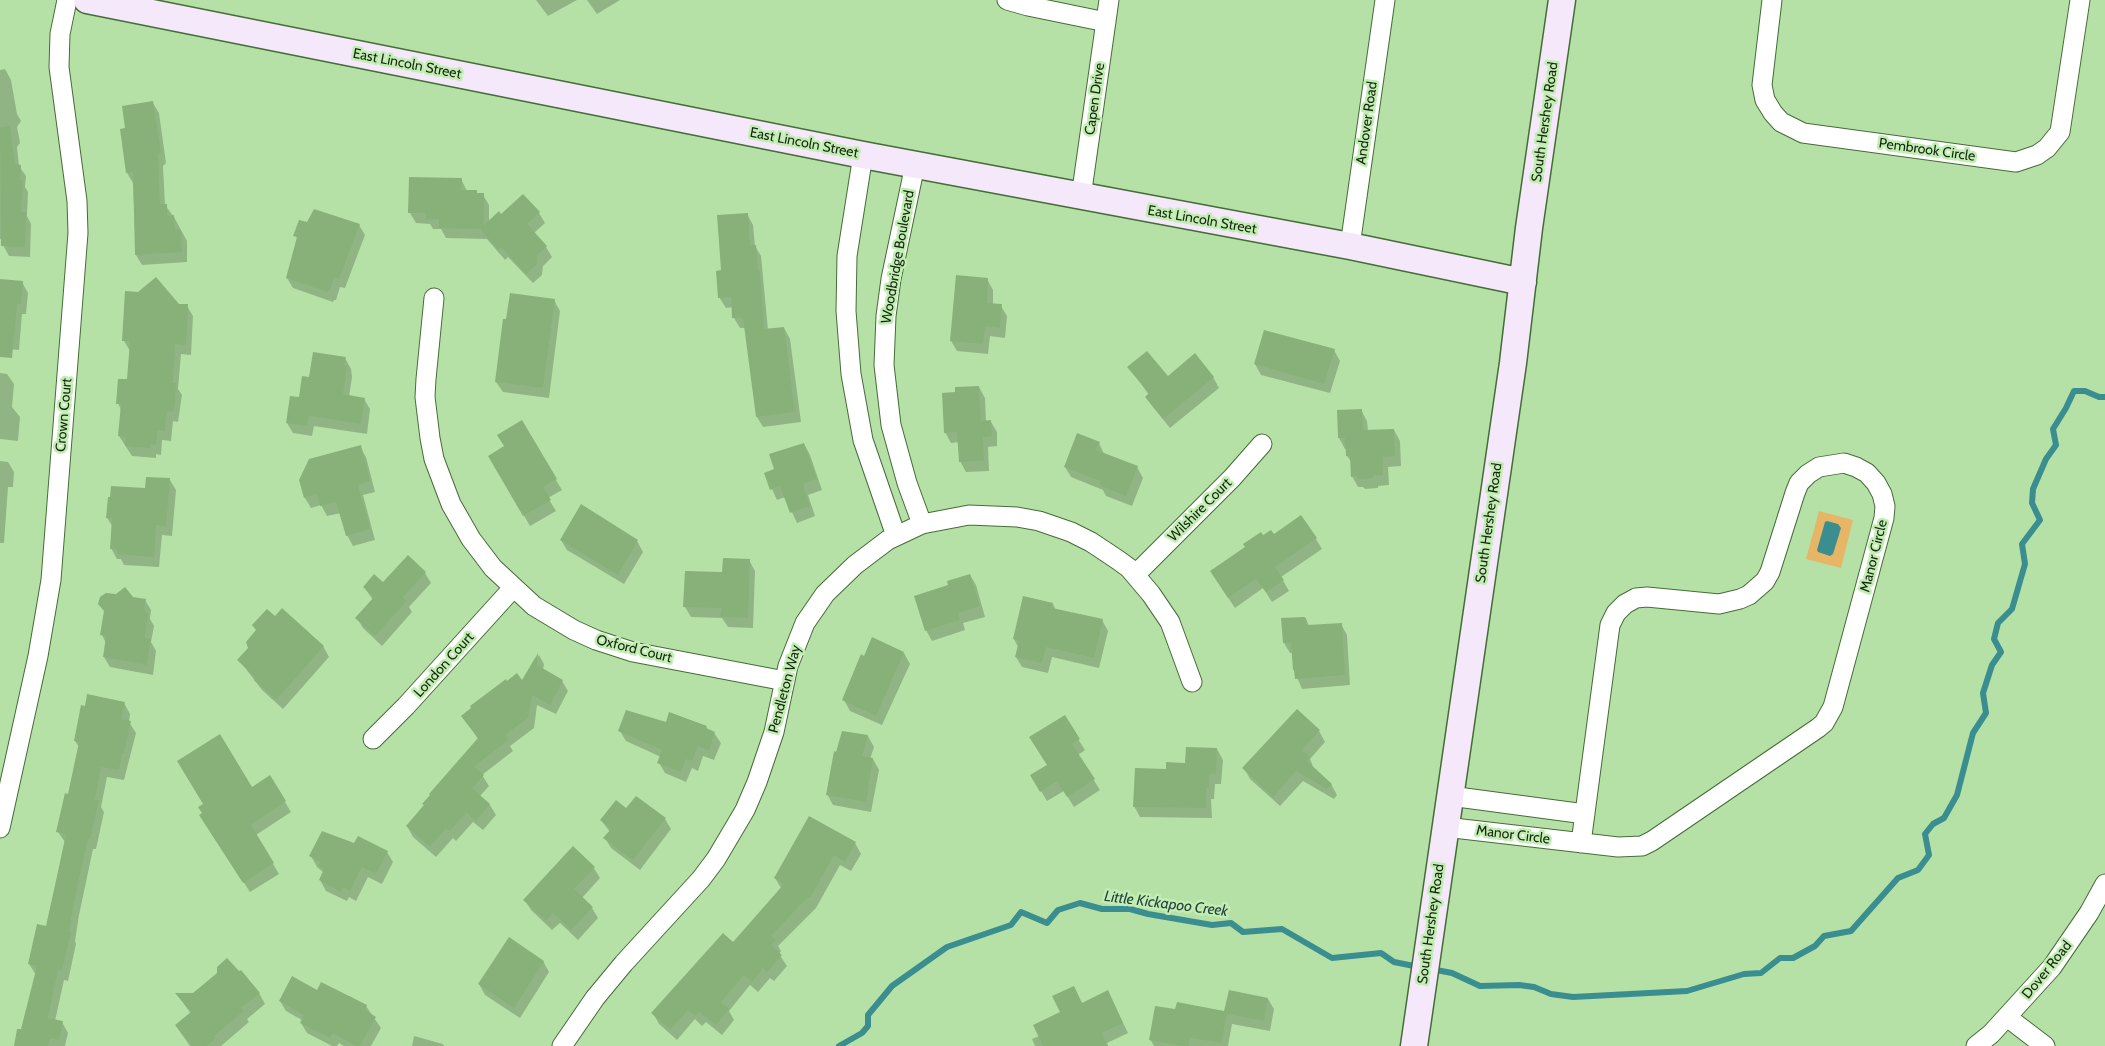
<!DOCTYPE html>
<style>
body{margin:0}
canvas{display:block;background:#b5e1a6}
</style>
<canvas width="2105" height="1046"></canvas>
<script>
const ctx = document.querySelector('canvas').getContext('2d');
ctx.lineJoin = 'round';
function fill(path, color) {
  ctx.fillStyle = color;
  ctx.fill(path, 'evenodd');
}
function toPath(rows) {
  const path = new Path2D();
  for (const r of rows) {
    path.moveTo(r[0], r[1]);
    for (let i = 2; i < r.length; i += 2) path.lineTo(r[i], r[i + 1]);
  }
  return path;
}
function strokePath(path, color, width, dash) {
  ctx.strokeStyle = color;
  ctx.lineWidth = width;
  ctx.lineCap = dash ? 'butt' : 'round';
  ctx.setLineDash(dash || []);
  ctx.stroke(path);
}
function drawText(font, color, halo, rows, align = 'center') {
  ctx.font = font + ' Cabin,sans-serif';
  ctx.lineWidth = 5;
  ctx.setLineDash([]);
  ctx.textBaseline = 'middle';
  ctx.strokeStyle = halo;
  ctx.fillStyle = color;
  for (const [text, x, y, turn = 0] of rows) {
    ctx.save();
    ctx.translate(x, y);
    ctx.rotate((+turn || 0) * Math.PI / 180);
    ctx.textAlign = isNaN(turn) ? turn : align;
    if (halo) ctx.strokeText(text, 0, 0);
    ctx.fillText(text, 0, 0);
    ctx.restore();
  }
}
fill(toPath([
 [1819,511,1853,520,1841,568,1806,559]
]), '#e7b566');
fill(toPath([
 [1827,521,1838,524,1841,528,1833,554,1830,556,1818,552,1817,550,1825,522]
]), '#3b8e90');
fill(toPath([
 [536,0,577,0,548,16],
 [587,0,620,0,597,14],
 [5,69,11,80,17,114,21,121,17,127,20,143,17,147,19,166,26,176,25,187,28,192,27,216,31,224,30,257,9,256,3,245,3,240,0,239,0,70],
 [153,103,159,113,166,163,163,166,165,205,174,217,187,241,187,262,142,265,136,255,133,183,127,173,121,130,127,129],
 [461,179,467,191,483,195,489,205,489,222,501,216,539,213,545,223,534,233,546,247,552,257,543,266,542,275,533,283,508,257,505,260,487,239,446,238,441,229,433,229,430,224,416,223,410,213],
 [747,214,753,225,755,246,761,256,768,330,784,328,790,339,801,422,763,427,757,417,746,328,740,328,734,318,733,307,726,308,719,297,722,271],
 [307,224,359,225,365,235,345,288,340,287,336,300,334,300,333,302,293,288,287,278,298,240,295,235],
 [987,279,993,290,993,305,1001,306,1007,316,1005,338,990,336,988,354,957,351,951,341],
 [0,280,22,282,28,293,26,314,22,314,19,350,0,348],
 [554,300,560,311,549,398,503,392,496,382],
 [179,305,187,306,193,316,191,355,181,354,178,389,182,395,178,422,173,421,171,441,162,440,161,455,156,454,156,458,132,456,119,436,121,410,118,403,128,381,130,351,124,341],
 [1334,350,1340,361,1330,393,1261,375,1255,364],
 [345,358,351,369,352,377,349,397,364,399,370,409,367,434,314,426,312,436,293,433,287,423,311,378],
 [1129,367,1167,378,1213,377,1219,388,1170,428,1153,407,1147,397,1149,395],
 [0,373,7,374,14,384,12,407,20,417,18,441,0,439],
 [979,387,985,398,986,422,991,422,997,432,997,446,988,447,989,471,966,472,960,461,959,442,951,443,945,432],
 [1361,410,1367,421,1368,431,1394,430,1400,441,1401,466,1388,467,1389,485,1378,486,1378,488,1365,489,1363,487,1358,487,1352,476,1352,463,1347,456,1347,449,1345,449,1339,438,1338,411],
 [521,422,562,490,548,498,556,511,530,526,489,456,506,447],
 [1099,443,1104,454,1137,467,1143,478,1132,506,1106,496,1103,490,1071,477,1065,467],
 [804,444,810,455,822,490,808,495,815,516,797,523,785,497,777,500,765,474,776,470],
 [360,447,366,457,375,492,363,495,375,540,353,546,347,535,341,513,327,516,321,505,311,508,305,498,301,480],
 [0,461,8,462,14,472,13,487,8,487,4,543,0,543,0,548],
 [170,480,176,490,172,536,162,535,159,567,124,565,121,559,117,559,111,548,113,527,107,518,146,490],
 [1273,535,1316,539,1322,549,1281,577,1289,591,1272,602,1263,588,1235,608,1217,581,1246,547,1263,537],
 [561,540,637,541,643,552,624,584,567,550],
 [749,560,755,571,753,628,728,627,722,618,691,617,685,607,723,574],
 [425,573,431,583,409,607,412,612,382,646,363,628,357,618,373,600,364,587,383,584],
 [970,575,976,585,985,617,963,623,965,630,932,641,926,630,949,586],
 [145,600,151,610,150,619,154,626,151,642,156,651,153,675,110,667,104,657,106,643,102,635],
 [1053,604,1056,610,1102,620,1108,631,1099,668,1052,657,1048,673,1022,667,1016,657,1018,647,1014,639],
 [275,618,323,646,329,657,283,709,262,690,239,660,249,649,257,631],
 [1306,619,1309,626,1341,624,1347,635,1350,685,1302,689,1294,670,1293,653,1290,653,1284,643],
 [904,653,910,664,882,725,850,711,844,700,864,657],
 [539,655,544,664,543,670,562,681,568,691,556,714,537,705,534,728,510,746,513,751,482,775,489,786,480,796,490,805,496,815,483,830,473,822,456,841,453,838,436,857,413,837,407,826,478,739,463,716,507,682,522,682],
 [124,703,130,714,129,722,136,733,124,780,107,777,101,807,104,812,96,849,93,849,79,915,75,941,76,944,68,981,64,980,55,1021,62,1022,68,1033,65,1046,15,1046,22,1031,36,975,29,964,47,928,65,842,58,832,69,795,79,747,75,741],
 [1297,711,1319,731,1325,742,1310,759,1314,769,1331,784,1337,795,1334,799,1303,781,1280,806,1250,779,1244,768],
 [1064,717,1085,750,1078,755,1100,790,1074,807,1064,791,1047,801,1032,776,1048,765],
 [667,724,706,727,708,730,714,733,721,743,714,760,703,756,698,771,692,768,686,782,665,773,659,763,661,757,626,741,620,731],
 [843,732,868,736,874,747,870,759,873,759,879,770,871,812,833,805,827,794],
 [1217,749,1223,760,1221,784,1215,784,1214,799,1211,799,1212,818,1140,817,1134,806,1167,771,1186,764],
 [270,777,291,812,256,835,279,874,250,892,207,826,203,813,205,804,252,789],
 [626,810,665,819,671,829,640,870,611,848,605,838,610,832,601,820],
 [855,843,861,854,851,871,840,865,816,908,778,946,781,951,779,954,787,966,774,981,770,978,758,992,750,985,729,1011,734,1020,722,1035,706,1022,702,1026,695,1019,677,1040,659,1024,653,1013,733,943,781,888,775,878],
 [354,844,387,852,393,862,382,884,368,877,356,901,349,897,347,901,326,891,320,880,324,873,317,867,311,856],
 [594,868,600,878,582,898,592,908,598,918,578,940,560,923,552,930,531,910,525,900],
 [543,961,549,972,520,1018,485,995,479,984],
 [218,973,259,993,265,1004,247,1019,249,1022,221,1046,190,1046,176,1026,191,1014,177,994,193,995],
 [318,992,349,996,366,1006,381,1028,371,1046,344,1046,339,1043,337,1046,332,1046,307,1033,301,1023,302,1020,286,1011,280,1001],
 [1268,999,1274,1009,1270,1031,1232,1024,1228,1046,1154,1046,1150,1039,1176,1011,1225,1012],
 [1113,1002,1128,1033,1107,1043,1108,1046,1035,1046,1032,1039,1039,1036,1062,1013,1082,1004],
 [414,1036,443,1044,444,1046,412,1046]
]), '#0003');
strokePath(toPath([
 [1431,969,1452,973,1480,986,1519,985,1534,987,1551,994,1573,997,1687,991,1744,974,1761,973,1780,958,1793,958,1815,946,1824,936,1851,931,1898,878,1918,870,1929,855,1925,834,1933,824,1944,818,1957,795,1973,733,1986,713,1983,693,1992,665,2001,652,1994,639,1998,623,2012,609,2025,564,2022,544,2040,520,2032,503,2033,489,2046,459,2056,445,2053,429,2066,408,2074,391,2085,391,2099,397,2105,397],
 [839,1046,862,1033,868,1026,868,1015,892,986,947,947,1011,925,1021,912,1047,923,1058,910,1080,903,1102,909,1130,909,1148,914,1212,925,1231,923,1243,932,1282,929,1332,958,1381,953,1394,962,1419,967]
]), '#3b8e90', 6);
fill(toPath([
 [153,101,161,152,158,155,160,204,167,204,167,216,174,215,175,230,181,230,182,252,135,255,133,172,126,173,120,129,125,128,122,106],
 [10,126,15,164,21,165,20,180,23,181,21,212,26,212,25,247,1,246,0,127],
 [409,177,462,178,461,190,477,190,477,193,484,193,484,225,499,211,501,214,523,194,540,212,527,224,547,246,537,255,537,264,526,274,501,247,498,250,480,229,439,228,439,219,426,219,426,213,408,213],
 [314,209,360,224,339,279,334,277,330,290,328,290,327,292,286,278,297,237,293,236,299,220,307,222],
 [748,213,750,245,756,245,758,271,760,271,764,329,784,327,795,412,756,417,743,318,732,318,731,297,718,298,716,271,721,270,717,215],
 [956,275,988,278,987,303,1002,304,1000,328,985,326,983,344,950,341],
 [156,277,179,304,188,304,186,345,175,344,173,383,176,383,175,403,173,412,167,411,165,431,157,430,156,445,150,444,150,448,125,446,126,437,118,436,121,404,116,404,118,379,127,379,130,341,122,341,125,291,138,292],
 [0,279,23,281,21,304,17,304,12,358,0,357],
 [510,293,555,299,543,388,495,382,503,319,506,319],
 [1264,330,1335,349,1324,384,1254,364],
 [1147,351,1168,376,1195,353,1214,377,1163,419,1145,397,1149,393,1127,367],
 [313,352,346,357,344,365,347,365,343,394,365,398,361,424,309,416,307,426,286,423,290,396,299,397,302,376,309,377],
 [979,386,981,421,991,420,992,436,983,437,984,461,959,462,957,432,944,433,942,393,955,392,955,387],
 [1362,409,1363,430,1394,429,1395,456,1383,457,1383,475,1373,475,1373,478,1358,479,1357,476,1351,477,1350,456,1346,456,1345,438,1338,438,1337,410],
 [522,420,557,479,543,487,551,500,523,516,488,456,504,446,497,435],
 [1077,433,1100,442,1096,450,1138,466,1126,496,1099,485,1100,481,1064,467],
 [804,443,817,479,803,484,810,506,790,513,780,486,770,490,764,473,774,469,769,454],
 [361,445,370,481,358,485,370,529,346,536,336,502,320,506,317,494,304,498,299,480,309,459],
 [146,477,170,478,166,526,156,525,154,557,117,554,117,549,110,549,112,518,106,518,108,497,110,497,111,486,145,488],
 [581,504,638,540,618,575,560,540],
 [1301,515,1317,538,1275,567,1284,580,1266,592,1256,579,1228,598,1210,571,1245,547,1243,544,1261,532,1263,535,1271,530,1274,534],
 [408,555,426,572,403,597,407,601,375,636,355,618,374,597,363,587,374,574,383,582],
 [723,558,750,559,748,618,720,617,721,608,683,607,685,571,722,572],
 [970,574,980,606,958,613,960,620,925,631,914,596,948,585,947,581],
 [125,587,133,597,146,599,144,609,148,614,145,638,151,639,147,665,103,657,106,636,100,635,104,611,98,604,100,597,106,593,116,594],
 [1023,596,1053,603,1052,608,1103,619,1094,658,1046,647,1042,663,1015,657,1019,641,1013,639],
 [282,608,324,646,276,700,254,680,256,678,237,660,248,648,246,642,256,630,252,625,267,609,275,616],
 [1304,617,1306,618,1307,625,1342,623,1345,675,1295,679,1294,670,1293,670,1291,643,1283,643,1281,618],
 [872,637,904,652,876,716,842,700,861,654,864,656],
 [538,653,537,665,563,680,550,705,532,695,528,718,505,735,508,740,474,767,484,775,472,788,490,804,476,821,466,812,450,831,446,828,430,847,406,826,424,805,422,804,430,795,429,794,478,738,461,716,471,708,470,706,506,679,507,681,517,673,522,680],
 [87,694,125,702,121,719,131,721,124,753,122,753,119,770,101,767,95,800,99,800,90,839,88,839,74,903,69,932,71,932,62,971,58,970,48,1018,63,1021,59,1040,50,1038,48,1046,14,1046,17,1029,21,1029,37,966,28,964,37,924,46,926,57,876,66,834,56,832,65,793,68,794,79,742,74,741,81,705,85,706],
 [1297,709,1320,730,1302,750,1310,757,1307,761,1332,784,1327,789,1296,771,1273,797,1242,768],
 [626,710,666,722,669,712,707,726,706,728,715,732,709,751,698,746,692,761,686,759,681,772,657,763,662,750,618,731],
 [1065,715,1080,739,1072,744,1095,779,1067,797,1057,781,1040,792,1030,775,1047,765,1029,737],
 [842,731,868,735,862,756,873,758,866,802,826,795,834,751,836,752],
 [220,734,252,787,270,775,286,801,251,825,274,863,243,883,199,815,202,813,198,807,203,804,177,761],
 [1186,747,1217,748,1216,774,1209,774,1209,788,1206,788,1206,808,1133,807,1135,768,1166,769,1166,762,1185,763],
 [636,796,666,818,633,860,603,838,611,829,600,820,616,800,626,808],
 [809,816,856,842,845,862,834,855,810,898,808,897,771,936,776,940,771,945,782,955,767,972,763,968,752,982,744,975,721,1002,729,1009,716,1025,699,1012,695,1016,688,1010,670,1030,651,1013,723,933,733,942,784,884,774,878],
 [322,831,354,843,358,836,388,851,376,874,362,867,350,891,343,887,341,892,319,880,324,869,318,866,320,862,309,856],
 [573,846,595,867,574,889,593,907,571,930,553,913,546,921,523,900],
 [509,937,544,961,514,1008,478,984],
 [227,958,239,971,241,970,260,993,241,1008,244,1011,214,1036,216,1038,207,1046,192,1046,175,1025,191,1012,175,993,193,993,217,973,217,967],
 [292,976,317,990,321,982,367,1005,365,1010,376,1017,360,1046,356,1046,333,1033,330,1038,300,1023,304,1015,279,1001],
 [1074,986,1082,1003,1108,990,1123,1023,1102,1033,1108,1046,1043,1046,1033,1025,1060,1012,1052,996],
 [1229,990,1268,998,1264,1021,1227,1014,1221,1043,1190,1038,1189,1046,1182,1046,1149,1040,1155,1006,1175,1009,1177,1002,1224,1011]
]), '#87b179');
const street = toPath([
 [1007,0,1028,6,1106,22],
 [1772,0,1762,85,1765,100,1773,113,1781,122,1803,133,2016,162,2037,155,2047,148,2060,132,2080,0],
 [863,155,847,256,846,311,851,374,863,440,896,536],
 [915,165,891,279,886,316,884,365,891,425,907,483,922,524],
 [1081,197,1109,0],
 [1350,246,1385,0],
 [434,298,426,379,425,397,430,438,434,459,451,504,471,539,493,568,534,606,574,630,596,640,633,652,785,681],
 [1135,575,1232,478,1262,444],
 [373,739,406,706,513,588],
 [1450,796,1585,814],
 [1445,827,1618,847,1642,846,1652,841,1818,728,1824,723,1833,707,1884,518,1885,506,1882,494,1876,483,1867,473,1856,467,1844,463,1819,467,1808,474,1799,483,1795,493,1770,572,1765,581,1749,595,1740,599,1719,604,1647,597,1636,598,1625,604,1616,613,1610,625,1581,843],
 [0,828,38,656,51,580,78,233,77,201,59,67,60,34,67,0],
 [2007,1017,2045,1046],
 [562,1046,595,998,624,963,701,879,716,859,745,810,757,782,774,732,788,666,805,623,825,594,855,565,888,540,922,524,969,515,1017,517,1039,521,1071,532,1091,542,1118,560,1129,568,1151,594,1170,622,1192,682],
 [1976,1046,1991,1034,2052,967,2089,913,2105,884]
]);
const secondary = toPath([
 [87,0,863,155,1350,246,1523,282],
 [1414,1046,1513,363,1529,228,1562,0]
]);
strokePath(street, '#466c38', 21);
strokePath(secondary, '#466c38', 29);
strokePath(street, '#fff', 19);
strokePath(secondary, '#f5e8fa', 26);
drawText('14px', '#162610', '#c2eeb3', [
 ["East Lincoln Street",407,64,11],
 ["Capen Drive",1095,99,-82],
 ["South Hershey Road",1545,122,-82],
 ["Andover Road",1367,123,-82],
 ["East Lincoln Street",804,143,11],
 ["Pembrook Circle",1927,150,8],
 ["East Lincoln Street",1202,220,10],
 ["Woodbridge Boulevard",898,257,-80],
 ["Crown Court",64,415,-85],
 ["Wilshire Court",1200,510,-45],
 ["South Hershey Road",1489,523,-82],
 ["Manor Circle",1874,556,-76],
 ["Oxford Court",634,649,14],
 ["London Court",444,665,-48],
 ["Pendleton Way",785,689,-75],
 ["Manor Circle",1513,835,7],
 ["South Hershey Road",1431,924,-82],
 ["Dover Road",2047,970,-51]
]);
drawText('italic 15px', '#264141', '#c2eeb3', [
 ["Little Kickapoo Creek",1166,904,7]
]);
</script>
